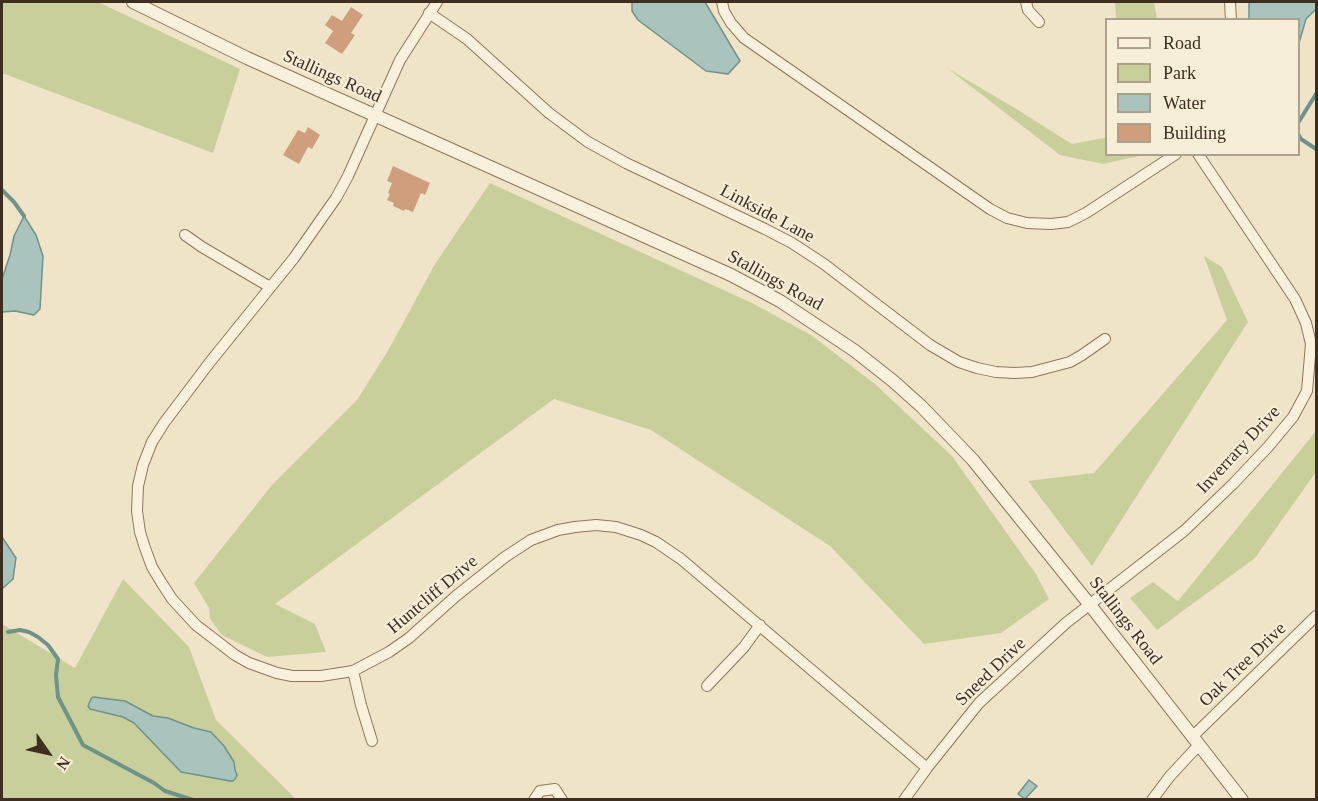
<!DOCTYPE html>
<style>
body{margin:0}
#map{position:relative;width:1318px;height:801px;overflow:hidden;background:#f0e4c8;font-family:Georgia,serif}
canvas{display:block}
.frame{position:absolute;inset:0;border:3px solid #3d2e20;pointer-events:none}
.legend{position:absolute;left:1105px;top:18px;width:195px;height:138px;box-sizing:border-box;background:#f7eed8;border:2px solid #ada18e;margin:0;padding:8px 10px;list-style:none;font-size:18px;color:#3d2e20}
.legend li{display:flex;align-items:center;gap:12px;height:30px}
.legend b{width:30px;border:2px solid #ada18e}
.north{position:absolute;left:18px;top:723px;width:60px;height:60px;-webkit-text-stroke:4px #f7eed8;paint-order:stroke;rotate:124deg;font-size:16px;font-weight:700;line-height:24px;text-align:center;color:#3d2e20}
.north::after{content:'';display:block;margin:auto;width:21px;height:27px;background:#3d2e20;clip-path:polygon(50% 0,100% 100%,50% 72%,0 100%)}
</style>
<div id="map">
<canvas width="1318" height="801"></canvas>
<div class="frame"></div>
<ul class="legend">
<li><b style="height:8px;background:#faf1dc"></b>Road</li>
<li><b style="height:16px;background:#c9cf9b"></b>Park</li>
<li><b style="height:16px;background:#a9c4bc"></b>Water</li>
<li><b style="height:16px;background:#cf9f7d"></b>Building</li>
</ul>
<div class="north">N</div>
</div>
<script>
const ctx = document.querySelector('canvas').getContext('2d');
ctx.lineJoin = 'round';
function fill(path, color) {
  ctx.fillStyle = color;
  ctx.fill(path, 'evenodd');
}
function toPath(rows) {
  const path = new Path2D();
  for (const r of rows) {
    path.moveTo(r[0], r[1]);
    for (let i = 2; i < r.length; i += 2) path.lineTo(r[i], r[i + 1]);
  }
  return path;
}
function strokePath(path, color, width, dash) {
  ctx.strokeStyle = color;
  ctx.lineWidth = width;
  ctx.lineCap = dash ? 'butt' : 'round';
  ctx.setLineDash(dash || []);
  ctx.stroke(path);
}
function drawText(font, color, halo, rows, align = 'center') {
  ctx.font = font + ' Georgia,serif';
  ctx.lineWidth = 4.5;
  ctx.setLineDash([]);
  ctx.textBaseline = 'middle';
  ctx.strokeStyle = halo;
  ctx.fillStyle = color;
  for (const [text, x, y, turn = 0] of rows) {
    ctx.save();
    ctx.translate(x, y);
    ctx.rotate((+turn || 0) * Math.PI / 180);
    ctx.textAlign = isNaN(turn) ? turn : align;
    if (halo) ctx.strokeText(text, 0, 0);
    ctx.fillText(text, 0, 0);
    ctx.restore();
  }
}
fill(toPath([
 [2,2,98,2,240,69,213,153,2,73],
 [1115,2,1154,2,1157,19,1116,19],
 [947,68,1013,107,1072,144,1104,138,1106,136,1106,154,1143,155,1103,164,1060,155],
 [490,183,754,304,811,335,875,384,952,456,1036,574,1049,599,1001,633,924,644,830,546,651,430,554,399,275,604,315,624,326,652,267,657,222,635,210,619,209,608,194,583,272,485,357,400,389,349,435,264],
 [1204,256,1222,267,1248,322,1092,566,1028,481,1094,473,1227,320],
 [1316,431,1316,472,1255,558,1157,630,1130,598,1153,582,1178,601],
 [123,579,189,647,216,720,296,799,2,800,2,624,75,668]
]), '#c9cf9b');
const water = toPath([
 [632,2,705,2,740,61,728,74,706,71,638,20,632,11,632,2],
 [1249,2,1316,2,1316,9,1306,19,1299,43,1298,20,1249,19,1249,2],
 [24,216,36,235,43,256,40,309,34,315,15,311,2,312,2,279,10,255,14,236,24,216],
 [2,537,16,558,13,579,2,589,2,537],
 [93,697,125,701,153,716,168,718,194,728,211,732,224,746,234,762,235,770,237,775,235,779,233,781,230,781,181,772,134,723,123,717,90,709,88,706,91,699,93,697],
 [1029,780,1037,786,1025,799,1018,794,1029,780]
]);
fill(water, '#a9c4bc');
strokePath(water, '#6f938a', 1.5);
strokePath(toPath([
 [1298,123,1316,94],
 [1298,134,1301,139,1316,149],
 [2,190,14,202,24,216],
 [8,632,20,630,29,632,38,637,48,645,58,659,56,675,58,697,83,745,154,783,165,791,193,800]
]), '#6f938a', 4);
fill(toPath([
 [351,7,363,15,351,33,355,35,342,54,325,43,333,31,325,25,332,15,342,21],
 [308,127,320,135,312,149,308,147,299,164,283,155,298,130,305,133],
 [393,166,430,183,425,195,421,193,413,212,405,209,404,211,393,206,394,203,387,200,390,194,388,193,392,183,387,181]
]), '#cf9f7d');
const minor = toPath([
 [437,2,400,60,348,176,336,198,294,258,210,362,164,423,152,442,143,465,138,486,137,511,140,532,145,548,152,567,161,582,172,599,196,625,235,655,249,663,277,673,292,676,321,676,353,671,389,652,409,638,456,596,505,557,531,540,558,530,575,527,596,525,616,527,641,535,656,542,681,559,927,768],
 [722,2,724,11,731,23,744,38,990,209,1007,218,1027,223,1051,224,1068,222,1086,213,1176,154],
 [1026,2,1028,10,1039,22],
 [1230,2,1231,20],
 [429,13,467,39,549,113,588,142,626,163,765,229,792,243,824,264,930,345,959,362,977,368,996,372,1015,373,1032,372,1070,362,1082,355,1105,339],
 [185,235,202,247,270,287],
 [353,671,361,705,372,741],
 [707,686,744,647,760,625],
 [1192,737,1316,616],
 [534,800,540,791,555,789,562,800],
 [904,800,927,768,979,703,1066,623,1184,531,1233,484,1268,447,1293,417,1307,391,1311,344,1306,323,1295,299,1198,154],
 [1152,800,1170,776,1198,746]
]);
const tertiary = toPath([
 [133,2,247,58,731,275,780,301,855,351,893,381,921,406,973,460,1090,605,1242,800]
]);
strokePath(minor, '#8d765c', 12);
strokePath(tertiary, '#8d765c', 14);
strokePath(minor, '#faf1dc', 10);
strokePath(tertiary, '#faf1dc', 12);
drawText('18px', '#3d2e20', '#f7eed8', [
 ["Stallings Road",332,77,24],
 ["Linkside Lane",767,214,28],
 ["Stallings Road",775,281,29],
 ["Inverrary Drive",1239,450,-47],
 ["Huntcliff Drive",433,595,-40],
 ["Stallings Road",1125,621,52],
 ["Oak Tree Drive",1243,665,-44],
 ["Sneed Drive",991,672,-44]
]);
</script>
